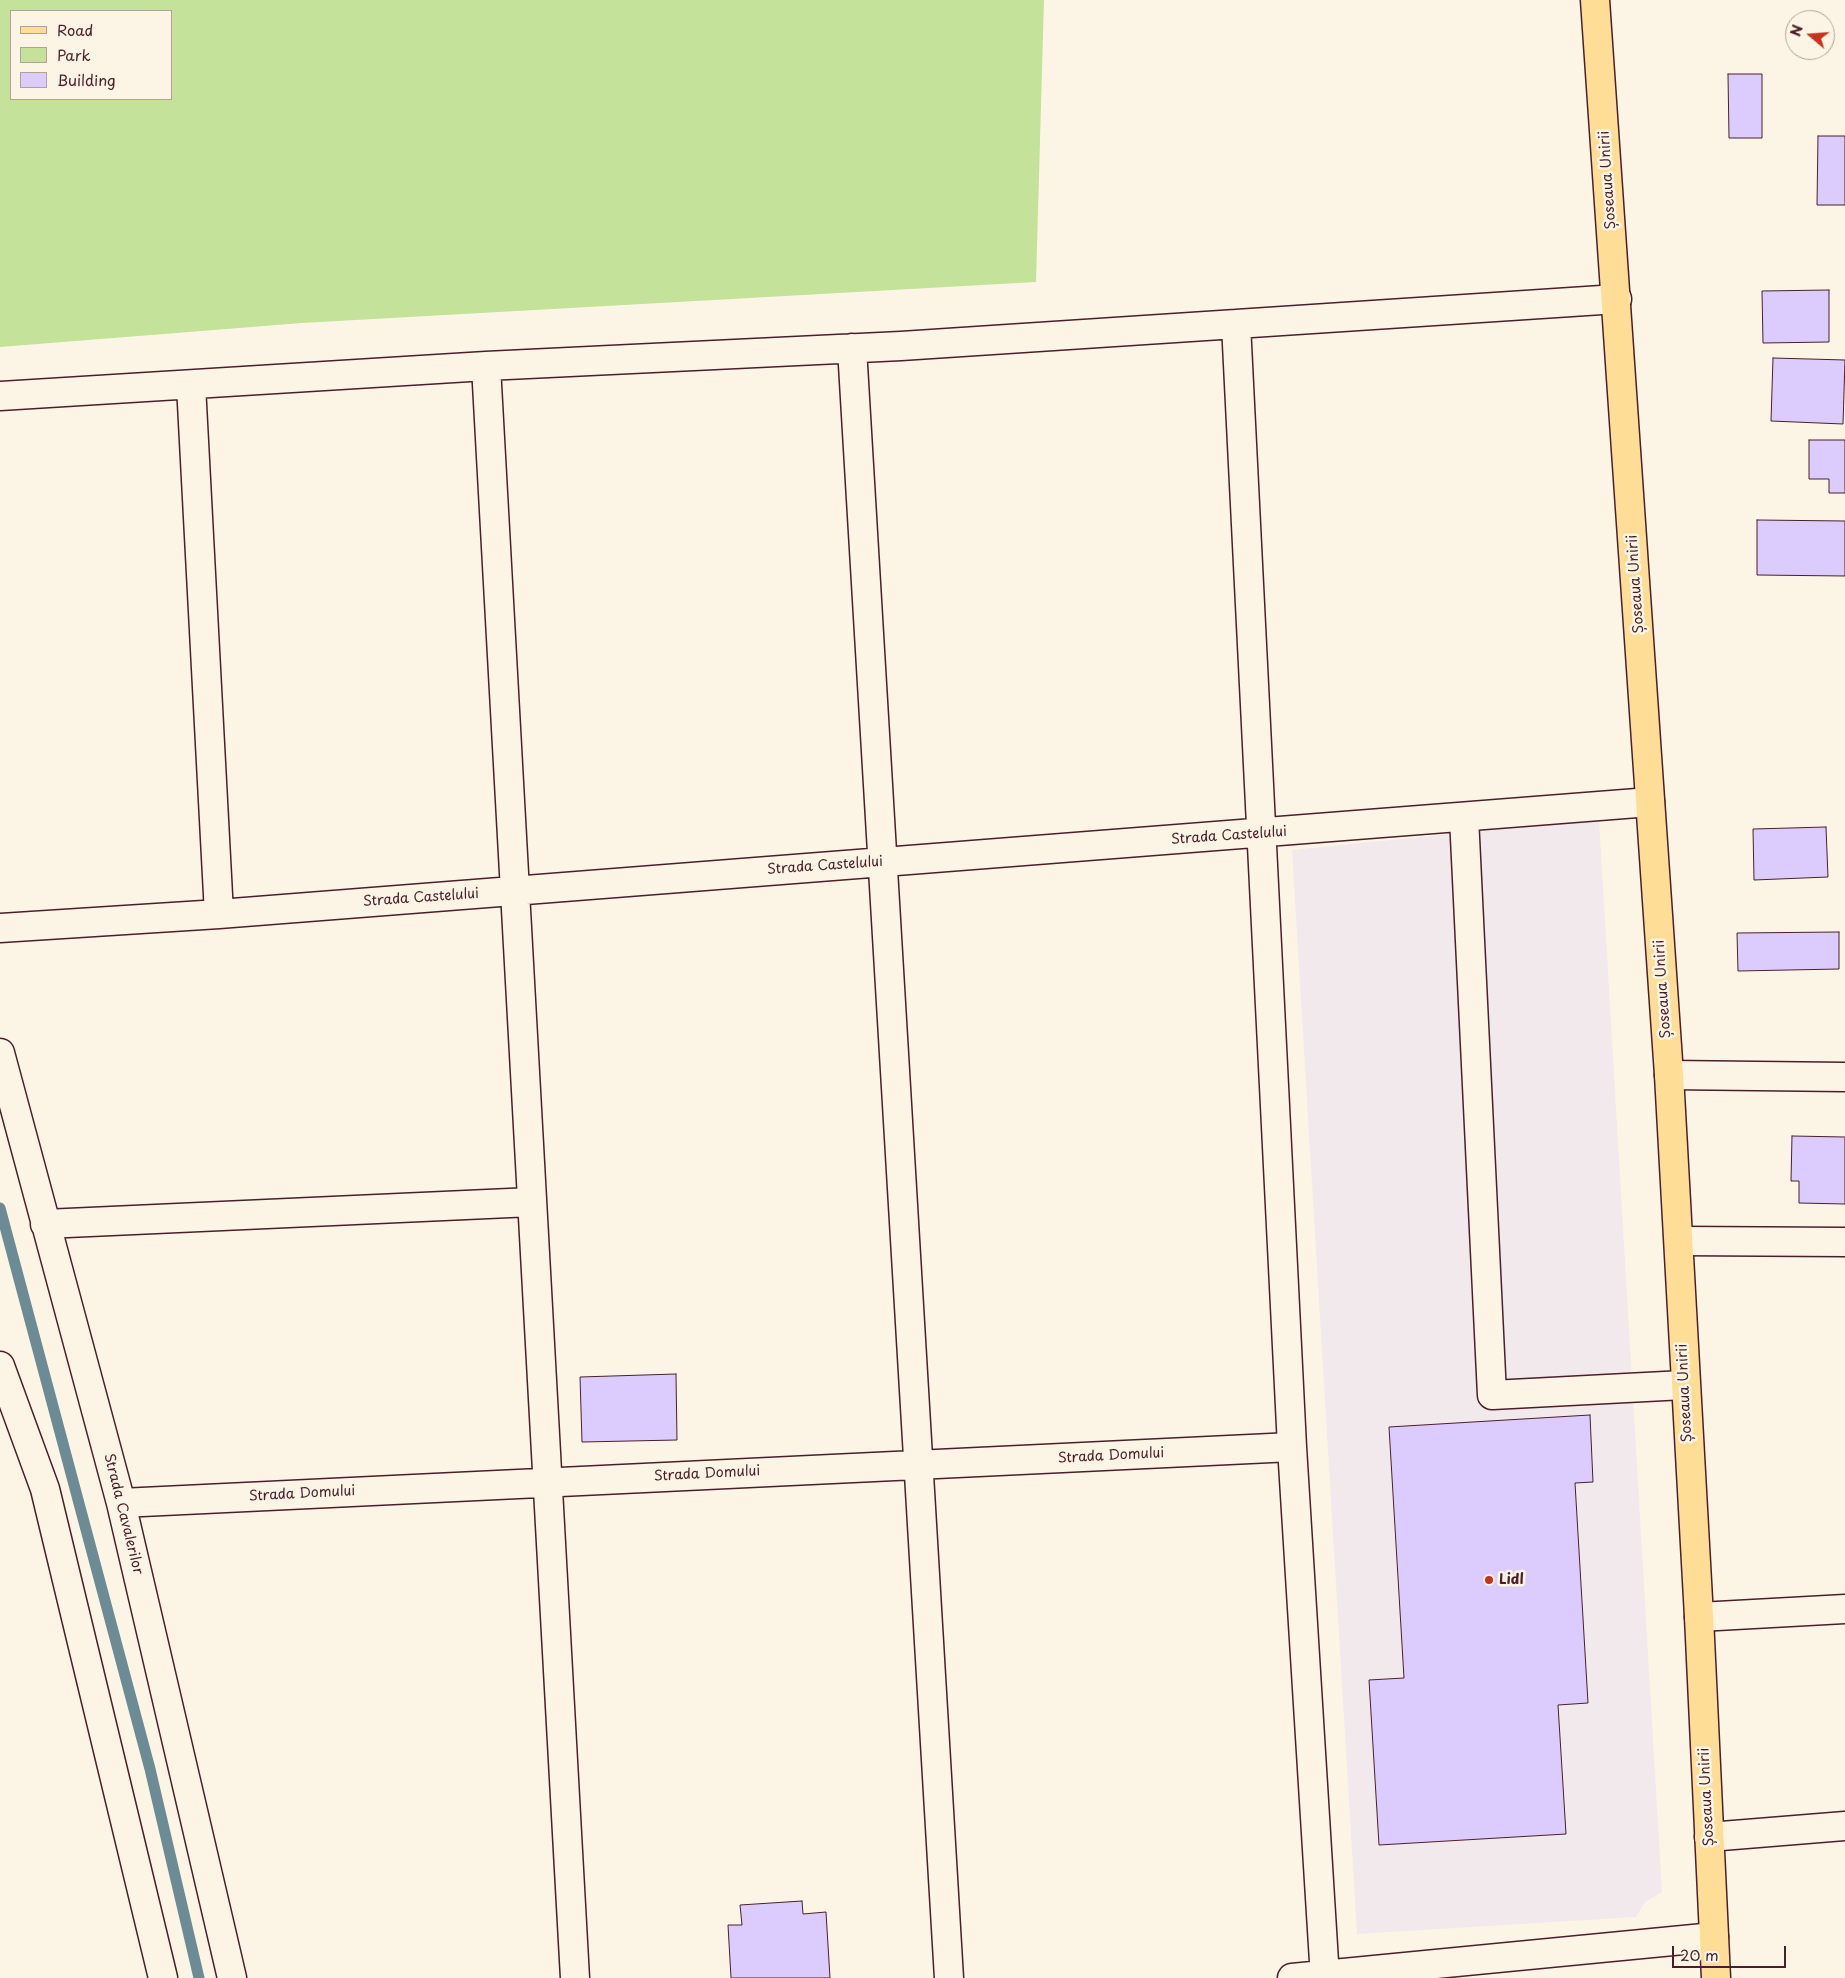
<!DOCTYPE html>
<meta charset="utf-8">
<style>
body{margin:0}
#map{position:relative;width:1845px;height:1978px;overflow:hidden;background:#fcf5e5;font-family:"Playpen Sans",sans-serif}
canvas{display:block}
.legend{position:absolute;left:10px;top:10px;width:162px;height:90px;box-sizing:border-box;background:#fcf5e5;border:1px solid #b59f9b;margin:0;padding:6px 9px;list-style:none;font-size:15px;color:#4a1f2b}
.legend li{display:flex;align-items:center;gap:10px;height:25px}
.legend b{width:25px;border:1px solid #b59f9b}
.north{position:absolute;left:1785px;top:10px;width:50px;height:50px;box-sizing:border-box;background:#fcf5e5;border:1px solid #b59f9b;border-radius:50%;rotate:288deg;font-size:14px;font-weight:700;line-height:20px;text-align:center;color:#4a1f2b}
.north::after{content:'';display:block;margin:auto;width:18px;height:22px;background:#c8321e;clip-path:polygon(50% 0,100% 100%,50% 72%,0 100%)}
.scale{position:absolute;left:1672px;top:1946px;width:114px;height:22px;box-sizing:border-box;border:2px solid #4a1f2b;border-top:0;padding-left:6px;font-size:15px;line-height:18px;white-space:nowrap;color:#4a1f2b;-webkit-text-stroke:4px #fcf5e5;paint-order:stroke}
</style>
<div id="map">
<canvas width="1845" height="1978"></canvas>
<ul class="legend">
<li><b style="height:6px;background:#fedd96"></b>Road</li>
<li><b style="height:14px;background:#c5e29a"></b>Park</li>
<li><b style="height:14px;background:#dcccfd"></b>Building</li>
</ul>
<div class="north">N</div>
<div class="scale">20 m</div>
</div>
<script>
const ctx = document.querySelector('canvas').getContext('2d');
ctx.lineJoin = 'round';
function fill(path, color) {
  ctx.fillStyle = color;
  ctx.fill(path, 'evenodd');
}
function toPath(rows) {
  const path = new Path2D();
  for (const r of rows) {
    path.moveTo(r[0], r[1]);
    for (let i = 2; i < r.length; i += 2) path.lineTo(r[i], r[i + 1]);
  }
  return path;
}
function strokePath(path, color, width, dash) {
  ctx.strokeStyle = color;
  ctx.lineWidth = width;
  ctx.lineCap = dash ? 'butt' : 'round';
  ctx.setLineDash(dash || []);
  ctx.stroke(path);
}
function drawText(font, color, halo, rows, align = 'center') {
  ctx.font = font + ' "Playpen Sans",sans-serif';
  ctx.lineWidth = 5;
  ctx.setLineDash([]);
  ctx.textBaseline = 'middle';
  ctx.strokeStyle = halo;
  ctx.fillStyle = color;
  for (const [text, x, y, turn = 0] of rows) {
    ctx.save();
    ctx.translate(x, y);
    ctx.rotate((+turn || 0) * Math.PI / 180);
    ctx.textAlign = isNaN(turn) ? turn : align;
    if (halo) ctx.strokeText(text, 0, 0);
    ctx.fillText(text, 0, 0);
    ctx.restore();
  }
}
fill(toPath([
 [1599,819,1662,1892,1645,1902,1636,1917,1357,1934,1292,850]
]), '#f2e9ec');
fill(toPath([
 [0,0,1044,0,1036,282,302,323,0,347],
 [11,11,171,11,171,99,11,99]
]), '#c5e29a');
strokePath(toPath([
 [0,1208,150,1769,199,1978]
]), '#6c8b95', 11);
const building = toPath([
 [1728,74,1762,74,1762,138,1729,138,1728,74],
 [1818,136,1845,136,1845,205,1817,205,1818,136],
 [1829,290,1829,342,1763,343,1762,291,1829,290],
 [1773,358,1845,360,1843,424,1771,421,1773,358],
 [1809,440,1845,440,1845,493,1829,493,1829,479,1809,479,1809,440],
 [1757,520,1845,521,1845,576,1757,575,1757,520],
 [1826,827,1828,877,1754,880,1753,829,1826,827],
 [1839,932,1839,969,1738,971,1737,933,1839,932],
 [1792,1136,1845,1137,1845,1204,1799,1203,1799,1181,1791,1181,1792,1136],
 [676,1374,677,1440,582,1442,580,1377,676,1374],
 [1590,1415,1593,1482,1575,1483,1588,1703,1558,1705,1566,1834,1379,1845,1369,1680,1404,1678,1389,1427,1590,1415],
 [802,1901,803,1914,826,1912,830,1978,731,1978,728,1925,742,1925,740,1905,802,1901]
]);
fill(building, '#dcccfd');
strokePath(building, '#4a1f2b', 1);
const minor = toPath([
 [1236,324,1292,1447,1325,1978],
 [852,348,949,1978],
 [486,366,575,1978],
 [191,385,219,914],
 [0,396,486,366,901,346,1617,299],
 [1464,817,1492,1395,1684,1385],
 [0,928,219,914,1650,802],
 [0,1053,121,1503,232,1978],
 [1669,1075,1845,1077],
 [45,1224,532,1202],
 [1679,1241,1845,1242],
 [0,1366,45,1489,163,1978],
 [121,1503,1292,1447],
 [1699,1617,1845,1609],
 [1709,1837,1845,1826],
 [1292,1978,1714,1937]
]);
const major = toPath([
 [1595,0,1669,1075,1699,1617,1716,1978]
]);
strokePath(minor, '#4a1f2b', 31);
strokePath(major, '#4a1f2b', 31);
strokePath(minor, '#fcf5e5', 28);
strokePath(major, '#fedd96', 28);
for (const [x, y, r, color] of [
 [1489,1580,5,"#c8321e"]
]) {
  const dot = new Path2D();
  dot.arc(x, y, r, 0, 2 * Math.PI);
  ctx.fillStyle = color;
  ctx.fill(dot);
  strokePath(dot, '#fcf5e5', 2);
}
drawText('14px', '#4a1f2b', '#fcf5e5', [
 ["Șoseaua Unirii",1608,180,-94],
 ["Șoseaua Unirii",1636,584,-94],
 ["Strada Castelului",1229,836,-4],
 ["Strada Castelului",825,866,-4],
 ["Strada Castelului",421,898,-4],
 ["Șoseaua Unirii",1663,989,-94],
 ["Șoseaua Unirii",1685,1393,-93],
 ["Strada Domului",1111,1456,-3],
 ["Strada Domului",707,1474,-3],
 ["Strada Domului",302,1494,-3],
 ["Strada Cavalerilor",123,1514,76],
 ["Șoseaua Unirii",1707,1797,-93]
]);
drawText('bold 14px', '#4a1f2b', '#fcf5e5', [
 ["Lidl",1499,1580]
], 'left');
</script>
